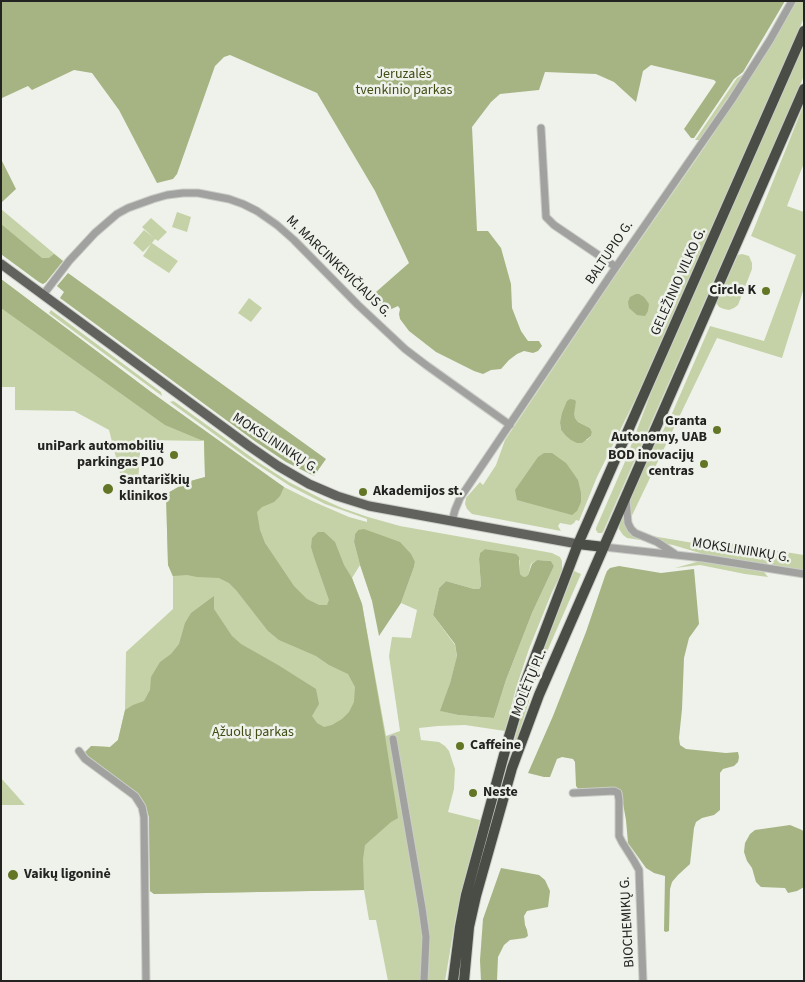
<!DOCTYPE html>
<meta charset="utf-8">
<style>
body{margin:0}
#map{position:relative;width:805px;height:982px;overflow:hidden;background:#eff2eb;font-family:"Source Sans 3",sans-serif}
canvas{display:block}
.frame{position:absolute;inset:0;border:2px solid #232422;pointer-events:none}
</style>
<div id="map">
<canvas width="805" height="982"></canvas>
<div class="frame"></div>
</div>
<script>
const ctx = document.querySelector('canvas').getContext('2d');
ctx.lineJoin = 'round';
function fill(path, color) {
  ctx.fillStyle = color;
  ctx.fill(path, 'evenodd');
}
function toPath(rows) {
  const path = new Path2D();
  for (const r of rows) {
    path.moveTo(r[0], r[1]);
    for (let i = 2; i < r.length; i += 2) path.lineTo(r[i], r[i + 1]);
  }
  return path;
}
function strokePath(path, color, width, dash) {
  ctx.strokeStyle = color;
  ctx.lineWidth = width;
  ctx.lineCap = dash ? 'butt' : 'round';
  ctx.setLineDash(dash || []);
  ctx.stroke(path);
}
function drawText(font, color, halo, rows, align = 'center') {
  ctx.font = font + ' "Source Sans 3",sans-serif';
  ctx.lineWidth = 5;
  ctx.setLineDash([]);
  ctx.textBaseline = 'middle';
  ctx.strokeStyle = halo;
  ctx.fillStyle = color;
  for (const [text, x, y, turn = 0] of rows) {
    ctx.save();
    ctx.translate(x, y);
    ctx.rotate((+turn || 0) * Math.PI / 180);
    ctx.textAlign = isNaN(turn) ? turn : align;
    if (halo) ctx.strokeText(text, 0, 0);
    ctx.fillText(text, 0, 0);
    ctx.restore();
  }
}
fill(toPath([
 [796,1,804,1,804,18,635,400,597,477,579,521,576,520,574,523,571,525,560,523,558,526,561,531,472,514,467,509,465,504,466,498,480,482,483,485,496,465,505,440,611,282,704,148,764,57],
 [576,402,573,414,575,418,578,422,590,428,592,432,591,436,587,440,565,435,561,430,560,423],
 [804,44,804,76,603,532,602,533,598,533,596,530,596,528,624,464,652,390],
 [744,74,699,140,695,140,737,78],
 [804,104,804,163,787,206,804,212,804,288,782,358,717,338,626,528,629,532,705,545,722,542,804,555,804,570,703,554,673,545,627,538,623,535,619,529,620,521,647,459,670,418,710,326,764,341,796,255,751,236],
 [1,209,63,261,46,282,43,284,39,282,1,254],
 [177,212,191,217,187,232,172,227],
 [151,218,167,232,158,241,155,239,152,243,178,261,169,273,143,256,151,244,143,252,133,243,144,230,154,238,142,227],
 [742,254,749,256,752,263,752,269,738,305,734,308,729,310,724,309,719,307,717,304,717,301,738,255],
 [1,279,151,392,270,478,284,487,312,501,349,517,367,522,367,519,325,504,290,486,247,458,170,402,173,401,175,402,258,462,289,482,322,499,342,508,368,517,400,526,552,553,560,557,562,561,562,570,559,578,552,592,529,649,516,688,505,731,465,725,438,726,419,728,421,740,439,742,445,746,449,751,455,769,454,789,448,812,480,820,456,916,445,981,388,981,376,920,369,920,364,890,154,894,150,891,149,817,145,804,138,794,101,767,91,746,110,747,118,740,125,710,126,652,173,609,173,577,168,565,166,494,187,482,205,477,204,441,141,440,138,482,122,481,109,430,74,411,15,410,15,387,1,387],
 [358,530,415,562,414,567,401,603,417,610,411,638,392,637,389,656,400,731,386,736,362,604,352,578,360,565,354,542,355,534],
 [485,549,516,555,520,561,520,574,521,576,525,577,528,575,531,564,537,560,551,561,554,566,532,613,506,680,494,718,458,715,441,711,450,683,457,657,455,645,433,615,439,588,446,581,474,589,479,589,481,586,479,559,480,553],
 [249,298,262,308,251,322,238,313],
 [51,310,161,392,162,396,49,313],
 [700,561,764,572,768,577,745,574,700,565,675,568],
 [574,571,581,574,539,670,511,758,515,738,525,703,543,650],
 [1,778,25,805,1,805]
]), '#c5d2a7');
fill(toPath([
 [1,1,785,1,743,72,734,79,694,138,691,138,684,129,716,82,714,80,651,65,643,71,636,102,614,82,596,74,545,72,539,90,500,94,491,102,472,127,477,231,488,231,501,248,511,284,512,308,521,331,528,341,539,341,542,346,538,351,533,353,524,351,517,354,509,360,501,369,491,370,483,374,474,371,436,352,409,331,400,319,399,314,400,309,398,306,383,313,368,299,409,263,375,191,317,93,230,55,224,57,215,66,177,174,173,179,157,183,119,110,92,73,74,70,32,90,28,86,2,98,1,102],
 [1,159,16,189,1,203],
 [1,224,42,258,49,258,54,254,63,261,46,282,43,284,39,282,1,254],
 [68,273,326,459,314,476,286,462,256,442,60,298,64,292,57,286],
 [1,279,151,392,284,487,280,496,274,502,262,507,257,512,260,530,265,543,294,586,307,599,319,605,327,605,329,600,314,557,311,547,312,538,318,532,324,532,335,542,344,565,352,578,362,604,385,736,398,818,391,822,365,845,363,859,364,890,154,894,150,891,149,817,145,804,138,794,84,753,91,746,110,747,118,740,125,710,133,705,144,701,150,690,151,677,160,662,171,654,179,644,185,623,191,613,214,596,214,609,232,636,241,644,278,665,316,689,319,704,312,716,317,723,324,727,332,725,342,719,349,712,354,702,355,687,348,674,329,665,316,656,279,640,268,631,236,590,229,583,219,578,197,577,187,575,173,576,168,565,166,494,187,482,205,477,204,440,201,440,165,425,1,308],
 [636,294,639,294,644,297,649,304,648,311,645,316,637,315,629,308,628,302,630,297],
 [570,399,575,400,576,402,574,414,575,418,578,422,590,428,592,432,591,436,582,443,577,443,571,440,565,435,561,430,560,423,562,413,567,401],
 [544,453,552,453,566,463,578,480,581,493,581,502,577,511,572,515,517,500,515,490,538,457],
 [364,529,400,542,411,554,415,562,414,567,401,603,379,636,372,601,360,565,354,542,355,534,358,530],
 [485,549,516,554,519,557,520,574,522,576,525,577,528,575,532,564,537,560,551,561,554,566,532,613,506,680,494,718,458,715,440,711,450,683,457,656,455,644,433,615,439,588,446,581,474,589,479,589,481,586,479,559,480,553],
 [619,566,661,573,694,569,699,624,689,638,684,658,682,709,679,738,680,745,686,749,726,753,738,752,739,757,738,762,734,766,723,769,720,773,720,810,714,815,702,818,696,822,694,828,690,864,678,875,672,882,670,889,669,931,666,932,664,931,665,876,654,873,646,868,628,843,626,820,621,793,580,791,576,786,575,762,573,759,562,757,557,759,550,777,544,777,528,773,553,716,586,632,605,576,607,571,610,568],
 [790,825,802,830,804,832,804,887,797,891,788,893,785,888,761,887,756,882,752,868,747,861,744,852,745,843,750,834,755,830],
 [501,868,539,875,545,880,550,891,548,907,527,911,524,916,525,925,527,930,528,936,525,938,510,940,504,945,498,957,497,981,481,981,480,960,483,919]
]), '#a5b482');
const minor = toPath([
 [541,128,546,217,554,225,616,267],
 [43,295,69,261,95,233,117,214,128,208,153,199,167,195,183,193,198,193,229,199,243,204,257,211,277,225,294,240,358,305,405,349,426,365,510,425],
 [626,499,628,523,631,529,635,533,657,542,675,554],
 [452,521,455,510,460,498,616,267,731,101,770,40,792,1],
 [604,547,703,558,804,574],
 [393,739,422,908,426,937,424,981],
 [79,751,85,759,135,796,142,807,144,817,146,981],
 [573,793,614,791,618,793,619,800,619,836,622,842,634,861,639,870,643,981]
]);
const major = toPath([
 [1,264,249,446,278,466,309,484,337,496,369,506,578,544]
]);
const highway = toPath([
 [578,544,604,547],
 [453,981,460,927,466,895,508,740,525,683,578,544,804,31],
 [464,981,469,927,476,896,512,768,539,695,804,89]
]);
strokePath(minor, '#cacdc7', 9);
strokePath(major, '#cacdc7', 11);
strokePath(highway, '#cacdc7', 12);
strokePath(minor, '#a1a2a0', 7);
strokePath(major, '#61625d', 9);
strokePath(highway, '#4a4c46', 10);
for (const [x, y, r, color] of [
 [766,291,5,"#637625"],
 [717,430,5,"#637625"],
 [174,455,5,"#637625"],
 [704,464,5,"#637625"],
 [108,489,6,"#637625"],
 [363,492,5,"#637625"],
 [460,746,5,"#637625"],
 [473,793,5,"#637625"],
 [13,875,6,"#637625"]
]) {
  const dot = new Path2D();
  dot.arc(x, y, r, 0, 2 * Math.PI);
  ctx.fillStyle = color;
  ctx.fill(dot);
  strokePath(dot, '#eff2eb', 2);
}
drawText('14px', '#414e16', '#eff2eb', [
 ["Jeruzalės",404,75],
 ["tvenkinio parkas",404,91],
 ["Ąžuolų parkas",253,733]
]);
drawText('14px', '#232422', '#eff2eb', [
 ["BALTUPIO G.",610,253,-56],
 ["M. MARCINKEVIČIAUS G.",338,267,44],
 ["GELEŽINIO VILKO G.",679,282,-66],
 ["MOKSLININKŲ G.",275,444,33],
 ["MOKSLININKŲ G.",741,551,9],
 ["MOLĖTŲ PL.",530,683,-68],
 ["BIOCHEMIKŲ G.",628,922,-93]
]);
drawText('bold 14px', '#232422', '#eff2eb', [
 ["Circle K",756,291,"right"],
 ["Granta",707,422,"right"],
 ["Autonomy, UAB",707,438,"right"],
 ["uniPark automobilių",164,447,"right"],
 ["parkingas P10",164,463,"right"],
 ["BOD inovacijų",694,456,"right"],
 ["centras",694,472,"right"],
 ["Santariškių",119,481],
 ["klinikos",119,497],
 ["Akademijos st.",373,492],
 ["Caffeine",470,746],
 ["Neste",483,793],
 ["Vaikų ligoninė",24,875]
], 'left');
</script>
